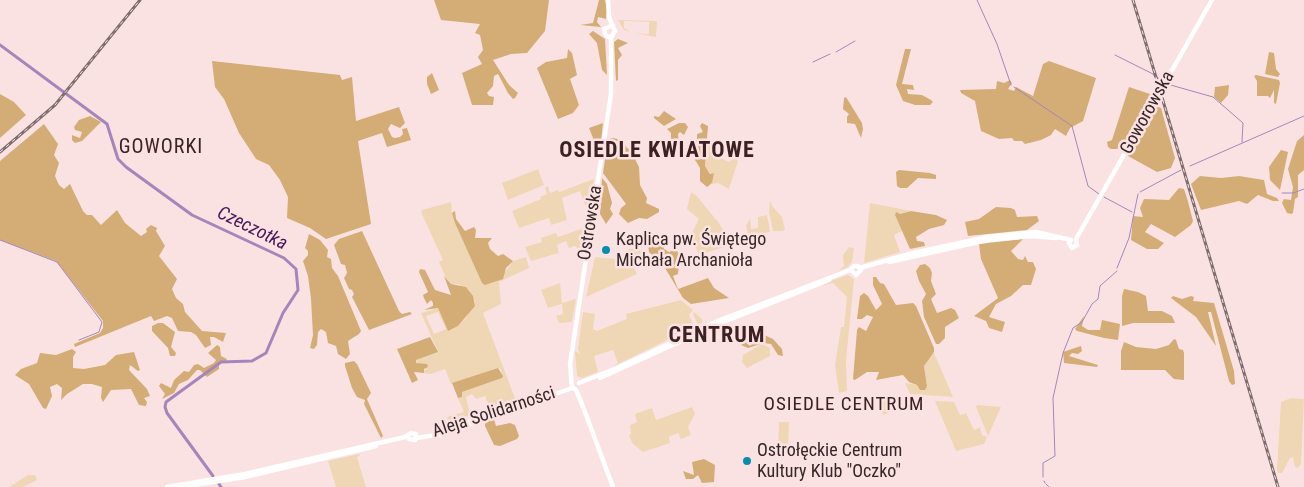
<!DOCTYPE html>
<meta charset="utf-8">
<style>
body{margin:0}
canvas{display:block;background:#fae2e3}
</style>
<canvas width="1304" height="487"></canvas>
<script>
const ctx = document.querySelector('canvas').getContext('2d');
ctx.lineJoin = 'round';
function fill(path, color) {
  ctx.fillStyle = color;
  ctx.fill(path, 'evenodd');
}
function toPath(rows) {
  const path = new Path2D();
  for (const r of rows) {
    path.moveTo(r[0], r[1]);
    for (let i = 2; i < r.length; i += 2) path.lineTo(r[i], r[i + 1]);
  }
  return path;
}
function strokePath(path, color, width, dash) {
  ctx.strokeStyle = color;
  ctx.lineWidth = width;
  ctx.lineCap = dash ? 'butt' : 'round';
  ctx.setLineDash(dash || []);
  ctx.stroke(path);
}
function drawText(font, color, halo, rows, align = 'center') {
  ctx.font = font + ' "Roboto Condensed",sans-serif';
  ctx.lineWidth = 5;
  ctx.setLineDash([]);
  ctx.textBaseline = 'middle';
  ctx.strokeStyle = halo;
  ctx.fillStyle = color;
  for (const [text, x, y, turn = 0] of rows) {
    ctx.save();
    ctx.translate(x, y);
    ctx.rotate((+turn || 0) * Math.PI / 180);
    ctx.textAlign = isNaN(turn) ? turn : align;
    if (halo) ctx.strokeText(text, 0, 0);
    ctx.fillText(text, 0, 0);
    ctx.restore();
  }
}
fill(toPath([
 [618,20,657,21,656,37,635,33,649,34,649,22,624,21,624,28,631,32,624,30],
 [709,142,711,147,722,154,726,152,721,158,729,162,735,158,738,161,729,189,718,183,712,184,713,173,711,174,705,166,706,160,710,155,708,154,707,143],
 [538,169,544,185,508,200,502,183],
 [594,179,591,203,585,205,580,191,562,198,567,220,551,225,549,218,519,228,512,211,541,199,540,197,547,194,545,188,548,186,550,193,558,190,559,192],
 [691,192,696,195,718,222,733,244,699,255,691,235,699,219,687,209],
 [770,200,772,206,782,217,785,230,782,231,773,231,769,212],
 [451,202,452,213,482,283,492,283,506,271,513,261,526,257,529,268,499,282,501,304,483,313,516,401,490,409,485,396,476,399,472,394,466,397,470,415,450,425,447,417,464,412,458,398,462,397,462,392,502,378,501,369,498,368,451,384,445,369,431,374,421,373,428,367,415,362,419,358,436,353,437,350,421,313,438,308,448,331,458,326,466,318,475,302,469,290,458,284,451,284,445,276,439,262,443,260,421,212,422,210],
 [438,312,446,329,434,334,426,316],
 [870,203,911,211,895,215,902,231,894,235,900,252,864,263],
 [767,215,770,232,753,235,748,234,746,226,750,218,751,229,758,228,758,217],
 [587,227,582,252,575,246,569,248,566,241,557,245,559,253,531,261,525,247,542,242,541,238,556,233,558,237],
 [849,247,854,248,852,262,846,268,839,270,844,266,843,255],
 [629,249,639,249,649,257,632,263,637,274,586,297,595,257,616,259],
 [848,275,854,279,846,361,847,391,839,393,835,365,841,327,844,327,847,297,833,283,811,288],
 [560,283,562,303,576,299,572,322,559,323,556,316,563,314,562,304,548,308,541,290],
 [681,300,693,310,689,315,694,326,698,325,693,314,694,312,702,319,702,323,612,367,618,363,613,350,594,356,598,372,582,378,577,376,575,351,580,354,578,349,583,312,595,314,593,329,597,331,627,319,626,314],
 [762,344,770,348,770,356,747,368,742,362,743,355],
 [934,353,953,397,910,394,905,383,927,386,924,366,929,357],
 [879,398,896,399,900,408,883,415],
 [1291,398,1304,399,1301,464,1298,468,1295,467,1293,457,1290,458,1282,473,1278,473,1277,469,1281,402],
 [935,401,954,402,960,415,966,413,974,430,983,426,980,428,982,435,987,437,984,444,956,451],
 [977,405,1001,407,988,436,976,407],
 [692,407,695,414,688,427,691,435,681,439,678,433,669,437,670,443,643,452,633,444,629,436,631,434,630,425,637,422,635,414,652,408,656,420],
 [779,422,789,422,788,452,778,451],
 [359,454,360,456,357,457,366,487,336,487,328,461],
 [28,475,35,475,37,480,23,487,9,487]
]), '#efd7b6');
fill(toPath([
 [434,0,549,0,545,31,527,53,511,54,493,60,509,85,518,93,515,98,513,99,508,93,498,74,494,76,493,86,487,93,489,96,494,97,493,105,472,105,462,73,482,64,478,57,483,50,480,35,475,33,480,24,441,20],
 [599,0,605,0,607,10,606,19,598,17,597,22,601,27,580,25,593,23],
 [593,31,605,39,607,75,602,70,597,43,589,34],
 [618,39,628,43,618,48,622,55,618,60,618,80,616,81,614,42],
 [568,49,572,53,577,75,570,79,579,105,573,113,558,119,537,68,546,62,567,58],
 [905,49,911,49,902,84,913,85,914,90,907,89,908,94,922,95,931,100,933,102,930,105,915,105,903,101,896,85],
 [1269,52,1274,53,1276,69,1280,74,1278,77,1265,74],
 [212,61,340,75,342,80,352,77,356,121,399,107,405,123,400,128,391,124,388,129,392,137,395,138,400,137,403,134,402,129,407,128,411,140,387,147,382,133,358,141,371,224,326,239,310,228,287,218,288,197,280,180,269,165,256,159,239,133,224,99,215,87],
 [1049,61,1096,78,1083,121,1070,128,1066,136,1055,129,1051,135,1041,140,1025,144,1022,141,1014,141,1012,138,999,139,981,131,975,101,961,93,960,90,996,89,997,81,1004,83,1010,80,1012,83,1008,89,1014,91,1016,87,1033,96,1043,64],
 [432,73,439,90,431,94,427,84,427,77],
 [1256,75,1279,80,1280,83,1276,104,1274,103,1274,90,1270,98,1268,96,1257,96,1257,81,1254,76],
 [1229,85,1228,95,1221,103,1214,97,1215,87],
 [1129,87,1150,94,1153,97,1152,101,1133,135,1117,149,1111,149,1108,147,1107,142,1112,140],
 [0,94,14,102,26,115,0,138],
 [846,97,862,123,863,129,861,138,855,124,847,123,847,117,849,114,843,109,844,98],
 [1154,105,1161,108,1175,158,1171,168,1157,172,1128,156],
 [664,111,676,119,664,126,654,118,654,116,659,117],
 [90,116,101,122,82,141,75,143,72,140,72,135,80,138,82,132,75,130,74,127,79,120],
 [603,123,601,141,595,143,589,128],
 [679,123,685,123,688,127,684,135,680,132,678,134,679,145,671,143,671,133,667,129],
 [702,123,708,126,707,139,718,145,707,143,705,166,710,174,714,173,712,183,707,187,700,181,700,168,692,155,695,151,693,142,697,140,697,134,703,132,700,126],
 [44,124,58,144,54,155,59,163,55,176,59,185,64,189,70,184,83,211,87,215,92,215,101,225,117,210,125,223,141,236,147,232,146,229,151,225,157,228,156,231,165,246,159,256,177,279,172,289,176,298,183,304,185,312,202,331,226,333,223,342,214,337,210,337,211,345,205,348,196,335,191,332,178,331,172,318,167,316,154,321,151,316,75,347,74,344,100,333,103,328,103,321,56,261,0,240,0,161],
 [1304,135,1304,170,1298,175,1298,197,1295,199,1293,213,1291,214,1287,213,1282,203,1284,199,1291,200,1293,187,1288,169,1297,141],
 [613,138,622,140,627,148,630,149,639,167,640,185,647,198,646,203,659,209,659,212,647,219,639,218,628,223,619,214,621,208,626,204,603,173,608,139],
 [1281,150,1288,152,1280,190,1270,180,1269,167],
 [899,170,930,173,936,175,936,179,918,178,907,188,900,188,897,186,896,172],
 [1200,176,1221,178,1239,176,1264,180,1267,194,1277,198,1279,201,1273,201,1258,195,1247,204,1239,201,1201,210,1191,184],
 [602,178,607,184,612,203,610,209,613,214,606,224,600,214],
 [1179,188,1184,189,1187,198,1193,221,1191,225,1175,237,1151,224,1145,232,1164,243,1158,249,1147,249,1131,240,1133,216,1143,217,1140,208,1144,199,1169,200],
 [996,207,1011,208,1015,210,1017,217,1037,216,1039,221,1027,230,968,236,965,222,979,219],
 [455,211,456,219,465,231,474,227,476,230,475,238,492,238,488,243,490,249,498,256,503,254,513,261,506,268,503,279,485,285,482,283,455,223,452,213],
 [911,211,936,215,947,220,944,225,929,229,916,237,917,241,924,242,925,246,910,249,895,215,896,212,900,214],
 [362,231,399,311,402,314,410,312,412,314,369,330,352,297,354,294,352,290,349,289,344,278,347,273,345,265,341,264,334,245,339,239],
 [309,234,320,240,328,250,327,257,331,259,332,268,338,276,361,331,359,334,348,341,350,354,346,359,338,354,336,346,328,343,326,332,321,329,318,332,317,345,314,349,310,348,313,335,311,299,308,276,303,261,308,255,308,251,305,248],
 [1023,239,1011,251,1018,259,1023,260,1025,256,1028,262,1033,262,1036,269,1031,285,1023,285,1011,296,996,304,989,317,1005,322,1002,332,989,328,986,321,974,316,998,298,981,259,979,244],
 [652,241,663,244,664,249,669,252,676,249,680,256,678,274,673,276,678,289,708,278,714,288,729,298,691,304,683,298,665,268,649,252,648,245],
 [925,264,930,268,932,273,931,281,936,294,931,299,937,313,951,308,955,310,959,318,945,327,945,338,939,344,936,344,924,317,922,301,926,294,919,281,916,271,920,265],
 [420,269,425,270,435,290,451,295,444,276,451,284,466,287,473,296,475,306,458,326,448,331,438,308,424,310,433,306,433,303,431,300,427,304,424,298,423,295,428,292,419,272],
 [873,277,876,277,880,283,884,284,896,305,913,303,916,306,934,348,934,352,924,366,927,386,925,390,920,390,917,385,909,382,903,375,876,380,879,372,867,372,855,380,853,379,857,330,859,327,866,331,873,317,867,315,862,319,857,319,860,296,864,293,868,296,876,310,882,304,873,285],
 [1124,289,1138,292,1146,296,1148,311,1162,311,1172,316,1175,323,1133,323,1122,326,1122,296],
 [1173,296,1182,299,1191,296,1194,297,1193,301,1214,303,1234,371,1235,384,1232,385,1229,381,1211,312,1208,312,1216,346,1196,317,1171,298],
 [1084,316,1082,326,1088,330,1100,330,1102,320,1120,324,1118,340,1104,338,1077,331,1075,329],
 [158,323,163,323,175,332,171,347,176,353,175,356,170,356,168,348,152,331,152,326],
 [762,334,773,339,782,349,783,356,778,355,771,344,764,343,748,348,741,345,742,342,745,341,750,346],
 [430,337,438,352,416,360,416,363,427,364,428,367,424,369,424,373,414,372,418,380,412,383,397,349],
 [1174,339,1176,340,1179,349,1183,350,1184,353,1184,380,1174,379,1165,370,1121,370,1121,351,1124,342,1136,347,1156,349,1169,345],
 [217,345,220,347,221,356,227,359,226,361,219,363,219,369,207,377,200,370,197,370,188,380,179,384,174,393,162,399,165,394,159,386,161,383,171,388,174,380,184,371,189,372,194,365,198,364,204,368,214,363,216,360,208,353],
 [1081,346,1082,351,1078,354,1072,353,1069,356,1098,365,1097,367,1064,363,1063,352],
 [72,349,76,352,73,357,73,368,84,369,105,365,116,355,134,352,140,370,138,371,130,365,129,370,147,389,150,396,144,398,147,402,146,406,139,405,131,389,111,390,103,402,101,398,102,387,92,384,83,384,67,394,61,400,62,388,57,384,50,387,52,396,46,409,43,408,29,384,15,375,21,369,37,363,40,353,56,355],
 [354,361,357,364,371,393,367,399,383,436,381,438,364,404,365,400,357,397,352,388,345,366,345,363],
 [498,368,503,376,502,378,462,392,462,397,458,398,452,383],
 [494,419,496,426,510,423,515,425,519,436,517,439,500,446,494,445,485,426,485,422],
 [704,459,715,465,714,482,702,483,698,475,693,479,686,479,683,471,694,475,692,462]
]), '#d4ad76');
strokePath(toPath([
 [977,0,997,44,1011,85],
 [836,52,855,41],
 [1115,55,1153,74,1155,77],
 [813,62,830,54],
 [1157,77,1164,82],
 [1167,84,1213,97,1243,123,1242,142],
 [1014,87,1072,126,1088,186,1099,194],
 [1190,166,1304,116],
 [1140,192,1181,170],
 [1282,193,1293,193,1304,189],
 [1104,197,1132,212],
 [0,240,57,262,102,322,99,332,79,340],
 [1117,268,1129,238,1138,194],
 [1043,477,1043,463,1055,456,1053,398,1063,353,1073,328,1082,322,1092,304,1098,299,1100,286,1117,271],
 [1044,481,1045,483],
 [1046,484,1049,487]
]), '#a685ba', 1);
strokePath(toPath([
 [0,45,107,124,118,159,126,167,192,215,284,258,296,269,298,290,283,313,266,353,252,361,221,362,166,402,165,407,167,413,213,476],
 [219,484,221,487]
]), '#a685ba', 3);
strokePath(toPath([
 [608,0,609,17,615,31,612,36,608,37,605,34,604,29,611,26],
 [611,36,611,94,570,364,572,387,576,390,582,404,613,487],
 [1069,243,1072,248,1077,245,1076,239,1084,225,1212,0],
 [889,262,988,240,1031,236,1056,238],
 [860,268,913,253,987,237,1036,232,1071,240],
 [851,270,856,275,861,270],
 [600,378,721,323,829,280],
 [579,383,617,368,720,320,850,270,854,266,858,266,861,270],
 [444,431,519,403],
 [416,438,444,434,572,388],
 [167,487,245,474,405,437,411,433,416,434,415,440,409,439],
 [181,487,245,477,376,446]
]), '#fff', 4.5);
const rail = toPath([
 [1133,0,1278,487],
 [0,152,55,105,140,0]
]);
strokePath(rail, '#7f6d6e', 3);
strokePath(rail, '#fae2e3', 1, [4]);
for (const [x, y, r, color] of [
 [606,250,5,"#088eac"],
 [747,461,5,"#088eac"]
]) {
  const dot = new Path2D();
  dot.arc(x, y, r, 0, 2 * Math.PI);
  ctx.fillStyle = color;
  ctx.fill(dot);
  strokePath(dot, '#fae2e3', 2);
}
drawText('18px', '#352627', '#fae2e3', [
 ["Goworowska",1148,113,-61],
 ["Ostrowska",591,223,-81],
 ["Aleja Solidarności",494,413,-18]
]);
drawText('18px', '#352627', '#fae2e3', [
 ["Kaplica pw. Świętego",616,240],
 ["Michała Archanioła",616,261],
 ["Ostrołęckie Centrum",757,451],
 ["Kultury Klub \"Oczko\"",757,472]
], 'left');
drawText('italic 19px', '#431758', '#fae2e3', [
 ["Czeczotka",252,229,26]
]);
ctx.letterSpacing = '1px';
drawText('19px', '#3c2022', '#fae2e3', [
 ["OSIEDLE CENTRUM",844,405]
]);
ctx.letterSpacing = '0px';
ctx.letterSpacing = '1px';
drawText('20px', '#3c2022', '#fae2e3', [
 ["GOWORKI",161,148]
]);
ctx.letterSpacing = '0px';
ctx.letterSpacing = '1px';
drawText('bold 22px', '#3c2022', '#fae2e3', [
 ["OSIEDLE KWIATOWE",657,151],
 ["CENTRUM",717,336]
]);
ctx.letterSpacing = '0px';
</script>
